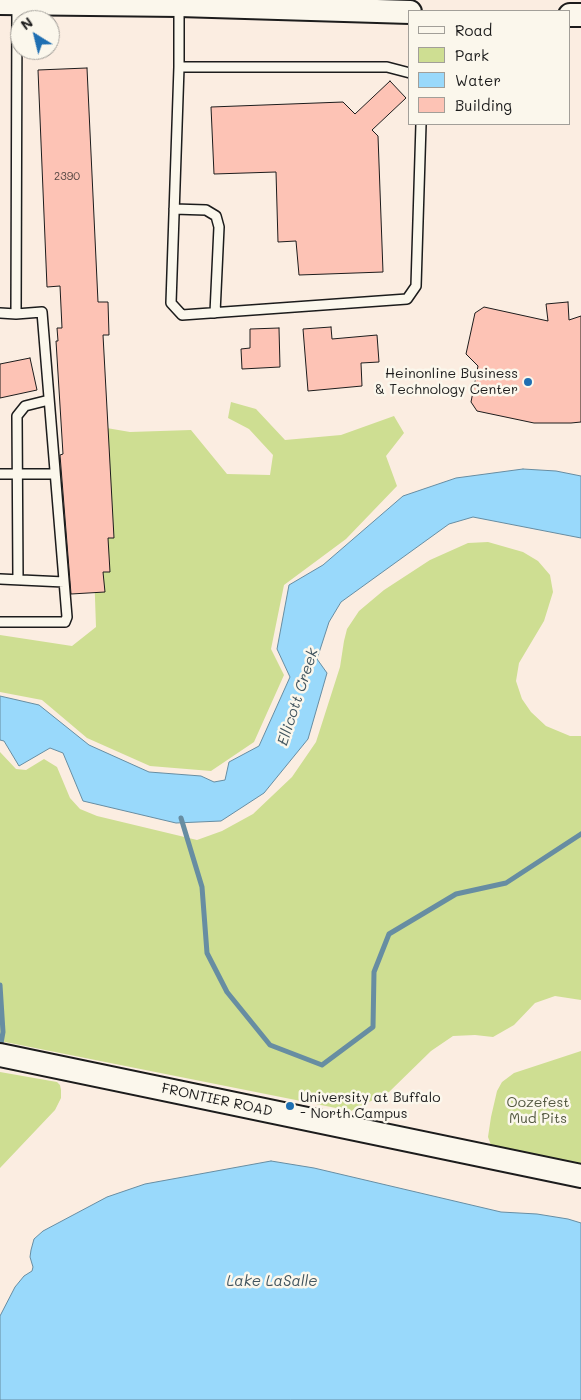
<!DOCTYPE html>
<style>
body{margin:0}
#map{position:relative;width:581px;height:1400px;overflow:hidden;background:#fbede1;font-family:Mali,sans-serif}
canvas{display:block}
.legend{position:absolute;left:408px;top:10px;width:162px;height:115px;box-sizing:border-box;background:#fbf7ec;border:1px solid #a29f99;margin:0;padding:6px 9px;list-style:none;font-size:15px;color:#1c1c1c}
.legend li{display:flex;align-items:center;gap:10px;height:25px}
.legend b{width:25px;border:1px solid #a29f99}
.north{position:absolute;left:10px;top:10px;width:50px;height:50px;box-sizing:border-box;background:#fbf7ec;border:1px solid #a29f99;border-radius:50%;rotate:324deg;font-size:14px;font-weight:700;line-height:20px;text-align:center;color:#1c1c1c}
.north::after{content:'';display:block;margin:auto;width:18px;height:22px;background:#1f6fb2;clip-path:polygon(50% 0,100% 100%,50% 72%,0 100%)}
</style>
<div id="map">
<canvas width="581" height="1400"></canvas>
<ul class="legend">
<li><b style="height:6px;background:#fbf7ec"></b>Road</li>
<li><b style="height:14px;background:#cede92"></b>Park</li>
<li><b style="height:14px;background:#99d9fb"></b>Water</li>
<li><b style="height:14px;background:#fdc3b5"></b>Building</li>
</ul>
<div class="north">N</div>
</div>
<script>
const ctx = document.querySelector('canvas').getContext('2d');
ctx.lineJoin = 'round';
function fill(path, color) {
  ctx.fillStyle = color;
  ctx.fill(path, 'evenodd');
}
function toPath(rows) {
  const path = new Path2D();
  for (const r of rows) {
    path.moveTo(r[0], r[1]);
    for (let i = 2; i < r.length; i += 2) path.lineTo(r[i], r[i + 1]);
  }
  return path;
}
function strokePath(path, color, width, dash) {
  ctx.strokeStyle = color;
  ctx.lineWidth = width;
  ctx.lineCap = dash ? 'butt' : 'round';
  ctx.setLineDash(dash || []);
  ctx.stroke(path);
}
function drawText(font, color, halo, rows, align = 'center') {
  ctx.font = font + ' Mali,sans-serif';
  ctx.lineWidth = 5;
  ctx.setLineDash([]);
  ctx.textBaseline = 'middle';
  ctx.strokeStyle = halo;
  ctx.fillStyle = color;
  for (const [text, x, y, turn = 0] of rows) {
    ctx.save();
    ctx.translate(x, y);
    ctx.rotate((+turn || 0) * Math.PI / 180);
    ctx.textAlign = isNaN(turn) ? turn : align;
    if (halo) ctx.strokeText(text, 0, 0);
    ctx.fillText(text, 0, 0);
    ctx.restore();
  }
}
fill(toPath([
 [231,402,256,409,285,440,341,435,394,416,404,433,386,456,397,486,346,539,284,585,271,649,284,675,254,742,211,771,150,766,87,738,42,700,0,692,0,635,72,646,96,627,89,425,130,432,191,430,227,474,270,475,273,455,249,429,228,418],
 [488,542,523,552,538,561,550,575,553,592,544,621,519,663,516,681,522,699,531,712,546,726,570,736,581,736,581,1000,555,996,535,1003,514,1025,493,1037,475,1035,453,1036,431,1051,389,1092,351,1111,0,1041,0,752,16,769,26,770,44,759,57,767,70,798,80,809,97,816,197,840,222,831,253,814,292,777,316,742,340,667,344,641,347,629,359,611,384,590,430,560,468,543],
 [581,1051,581,1164,496,1147,491,1145,488,1137,491,1117,497,1091,502,1082,514,1073],
 [0,1072,57,1082,60,1085,61,1090,61,1098,55,1110,0,1168]
]), '#cede92');
const water = toPath([
 [523,469,556,471,581,476,581,538,473,517,449,524,341,602,329,622,317,659,327,673,308,739,264,793,221,821,176,823,83,801,63,753,50,748,19,766,4,741,0,740,0,696,39,705,89,745,149,772,201,776,214,782,225,780,229,762,259,746,290,677,277,649,289,585,323,565,403,496,456,478,523,469],
 [271,1161,314,1168,501,1212,537,1214,568,1219,581,1223,581,1400,0,1400,0,1316,15,1287,24,1276,32,1271,33,1267,30,1257,31,1250,34,1239,43,1231,107,1197,145,1184,271,1161]
]);
fill(water, '#99d9fb');
strokePath(water, '#678da2', 1);
strokePath(toPath([
 [181,818,202,887,207,953,227,992,270,1045,322,1065,373,1027,374,972,389,934,456,894,506,883,581,834],
 [0,985,3,1032,0,1049]
]), '#678da2', 5);
const building = toPath([
 [87,68,98,302,108,302,109,335,103,335,114,538,108,538,110,572,103,572,105,592,71,594,60,455,63,454,56,341,58,341,57,328,62,328,60,286,47,287,38,70,87,68],
 [390,81,406,98,372,130,378,136,383,272,299,275,296,241,278,242,276,172,214,174,211,107,343,102,355,114,390,81],
 [568,302,569,320,581,316,581,422,571,423,534,423,477,411,471,402,478,366,466,354,475,313,484,307,548,321,546,304,568,302],
 [331,327,332,339,377,335,379,362,361,363,362,386,308,391,303,329,331,327],
 [279,328,280,367,242,369,241,349,250,348,250,329,279,328],
 [30,358,37,390,0,398,0,364,30,358]
]);
fill(building, '#fdc3b5');
strokePath(building, '#1c1c1c', 1);
const service = toPath([
 [179,5,179,67,171,303,182,315,407,299,416,286,421,124],
 [179,67,387,67,410,73],
 [174,209,206,210,216,216,219,227,215,313],
 [0,313,16,314,42,312,67,617,65,622,0,622],
 [16,314,17,3],
 [0,474,55,474],
 [0,579,64,582],
 [18,580,17,416,25,406,49,400]
]);
const tertiary = toPath([
 [0,3,179,5,410,12],
 [570,15,581,15],
 [0,1055,581,1176]
]);
strokePath(service, '#1c1c1c', 12);
strokePath(tertiary, '#1c1c1c', 26);
strokePath(service, '#fbf7ec', 9);
strokePath(tertiary, '#fbf7ec', 22);
for (const [x, y, r, color] of [
 [528,382,5,"#1f6fb2"],
 [290,1106,5,"#1f6fb2"]
]) {
  const dot = new Path2D();
  dot.arc(x, y, r, 0, 2 * Math.PI);
  ctx.fillStyle = color;
  ctx.fill(dot);
  strokePath(dot, '#fbf7ec', 2);
}
drawText('11px', '#544642', null, [
 ["2390",67,177]
]);
drawText('14px', '#1c1c1c', '#fbf7ec', [
 ["Heinonline Business",518,374],
 ["& Technology Center",518,390],
 ["University at Buffalo",300,1098,"left"],
 ["- North Campus",300,1114,"left"]
], 'right');
drawText('14px', '#1c1c1c', '#fbf7ec', [
 ["FRONTIER ROAD",217,1100,12]
]);
drawText('14px', '#51563f', '#fbf7ec', [
 ["Oozefest",538,1103],
 ["Mud Pits",538,1119]
]);
drawText('italic 15px', '#42555f', '#fbf7ec', [
 ["Ellicott Creek",298,697,-72],
 ["Lake LaSalle",272,1281]
]);
</script>
